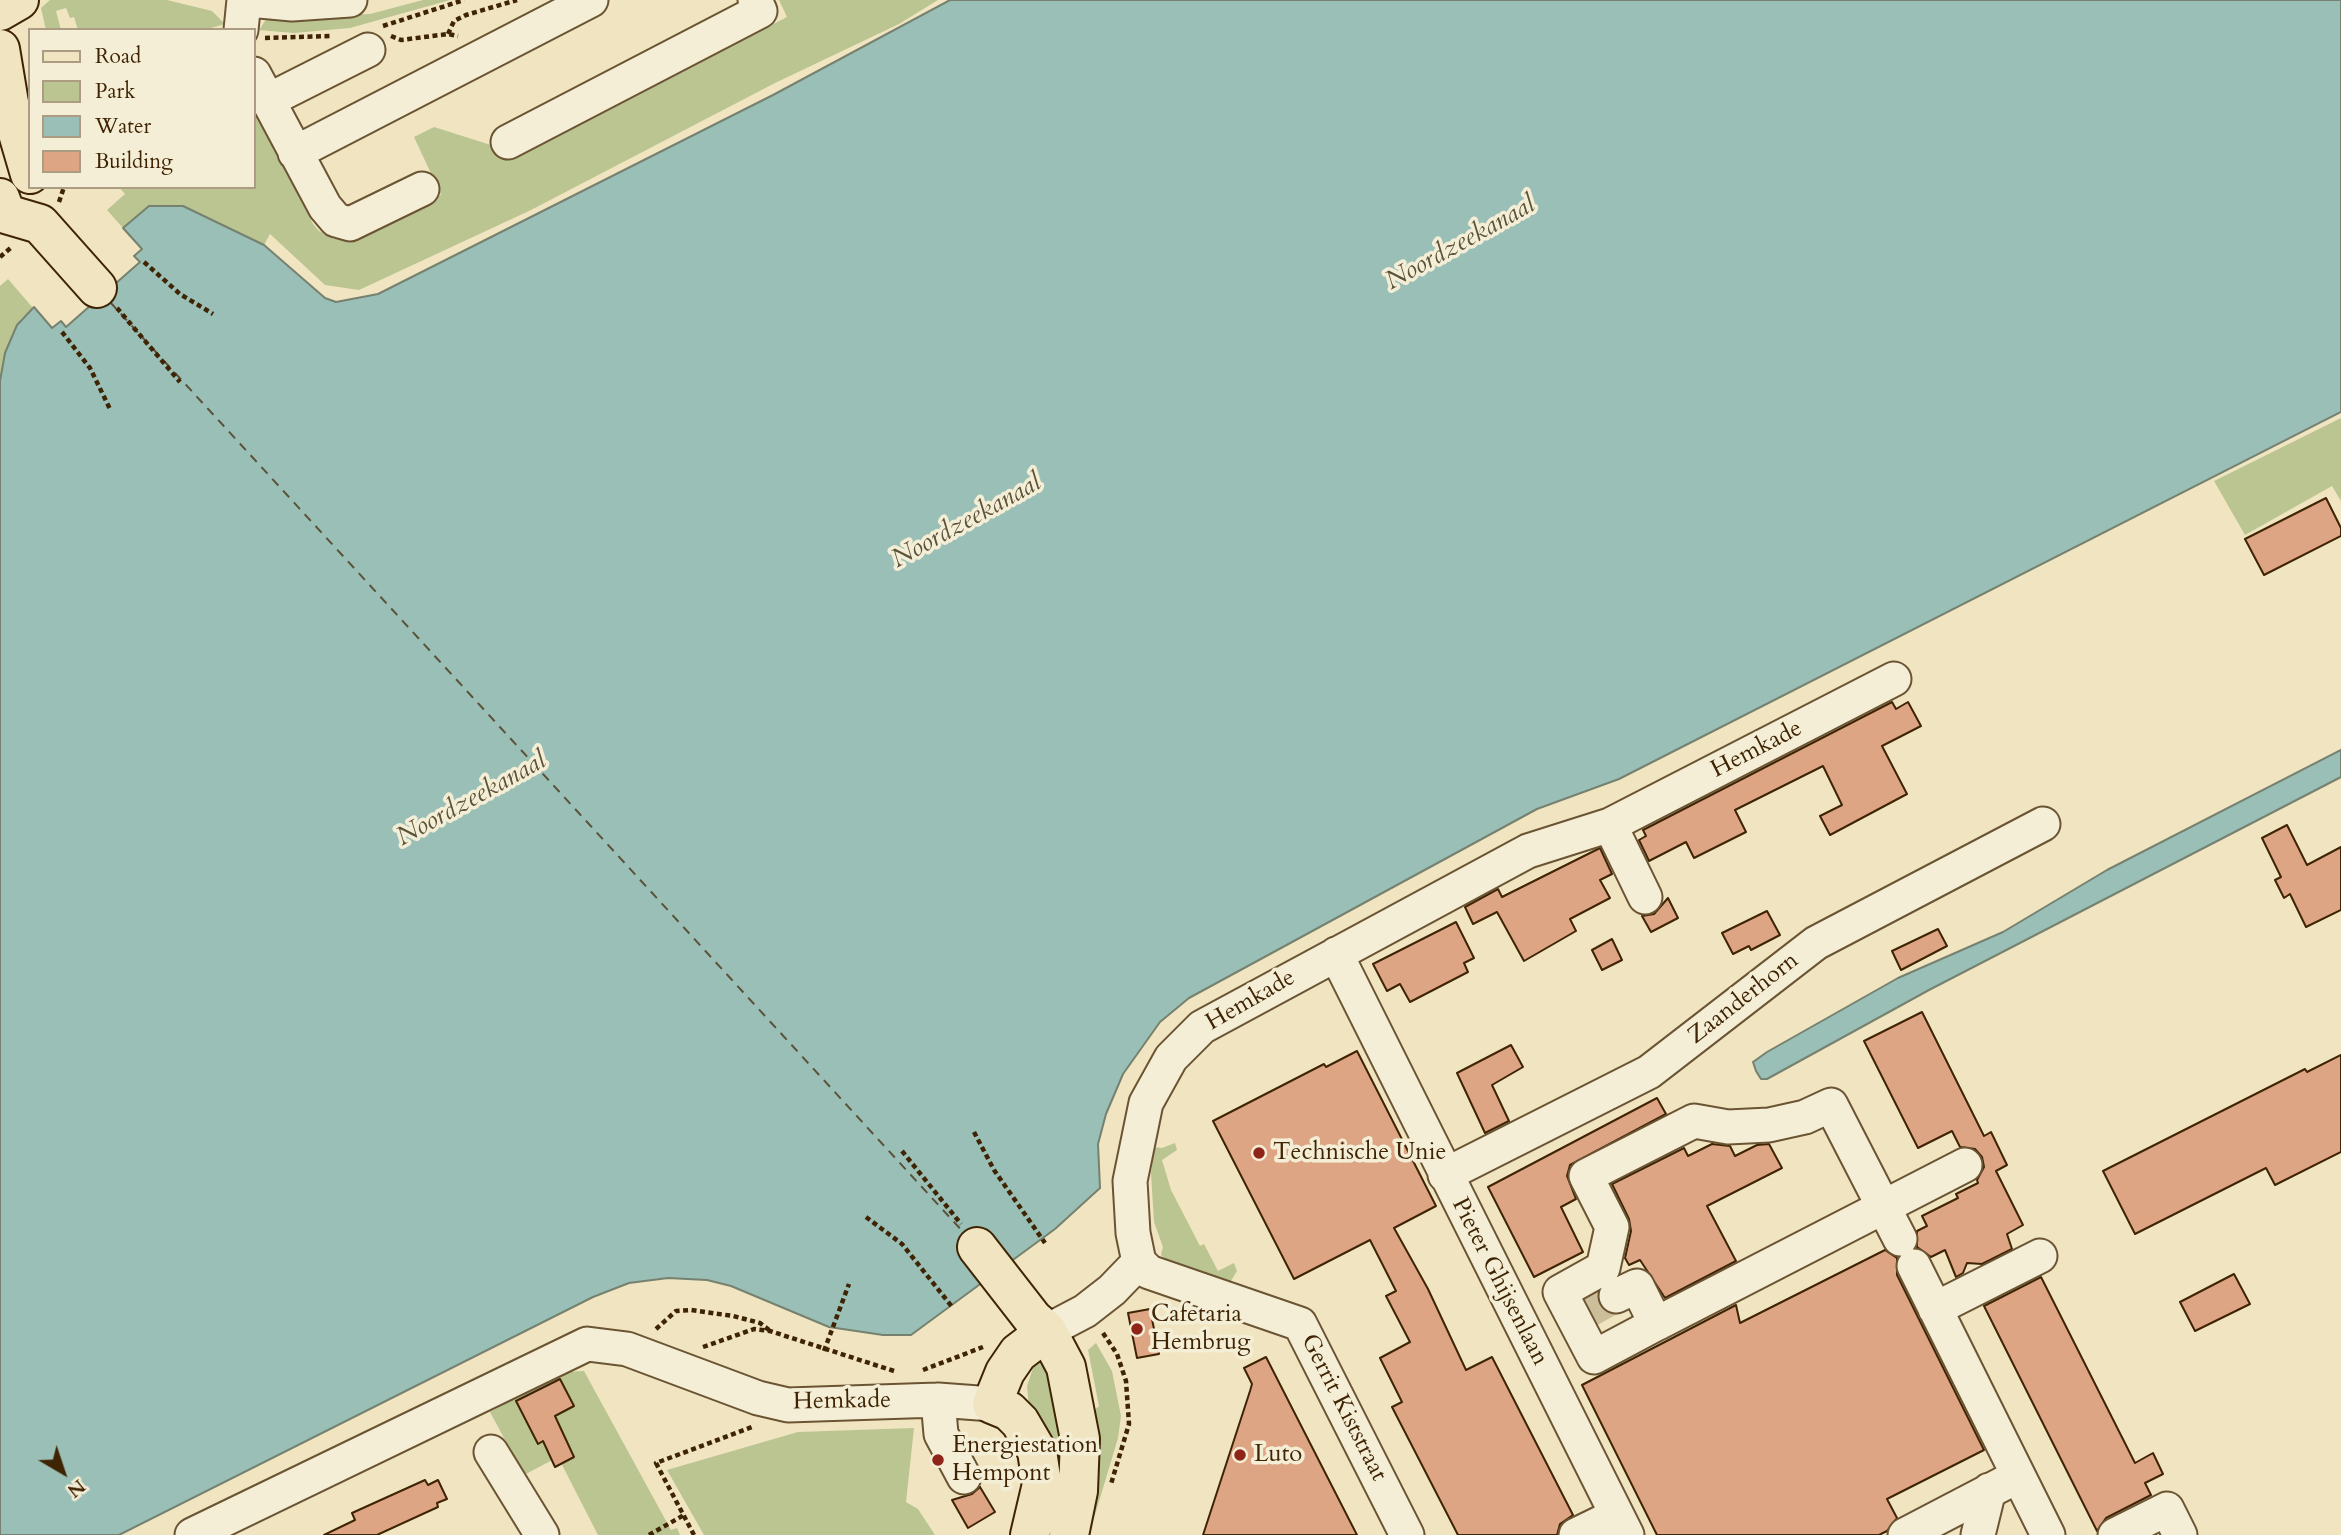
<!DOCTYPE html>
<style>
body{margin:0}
#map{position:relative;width:2341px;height:1535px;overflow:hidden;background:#f0e5c0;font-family:Cardo,serif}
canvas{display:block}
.legend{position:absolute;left:28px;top:28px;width:228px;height:161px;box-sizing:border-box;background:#f5eed6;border:2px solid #ac9d82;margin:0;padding:9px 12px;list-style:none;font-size:21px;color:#3f2404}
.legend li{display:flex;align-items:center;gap:14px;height:35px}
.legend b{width:35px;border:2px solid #ac9d82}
.north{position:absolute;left:28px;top:1437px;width:70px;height:70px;-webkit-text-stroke:5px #f5eed6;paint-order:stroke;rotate:141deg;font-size:19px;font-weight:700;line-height:28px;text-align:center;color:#3f2404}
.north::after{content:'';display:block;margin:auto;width:24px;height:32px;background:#3f2404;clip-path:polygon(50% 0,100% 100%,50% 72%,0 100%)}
</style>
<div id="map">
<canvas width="2341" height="1535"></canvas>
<ul class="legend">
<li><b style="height:9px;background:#f0e5c0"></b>Road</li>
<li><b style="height:19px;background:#bac592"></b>Park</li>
<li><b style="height:19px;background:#9abfb6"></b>Water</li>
<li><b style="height:19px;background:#dda584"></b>Building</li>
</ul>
<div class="north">N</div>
</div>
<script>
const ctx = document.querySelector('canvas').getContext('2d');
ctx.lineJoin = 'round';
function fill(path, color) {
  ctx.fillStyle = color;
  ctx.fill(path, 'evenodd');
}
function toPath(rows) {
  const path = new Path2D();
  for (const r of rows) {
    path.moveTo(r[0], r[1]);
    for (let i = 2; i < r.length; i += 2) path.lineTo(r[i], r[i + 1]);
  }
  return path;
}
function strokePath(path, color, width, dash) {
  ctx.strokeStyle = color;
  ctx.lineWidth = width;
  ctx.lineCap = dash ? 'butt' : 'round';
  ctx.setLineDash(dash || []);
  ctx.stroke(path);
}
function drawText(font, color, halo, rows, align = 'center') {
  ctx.font = font + ' Cardo,serif';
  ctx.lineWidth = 7;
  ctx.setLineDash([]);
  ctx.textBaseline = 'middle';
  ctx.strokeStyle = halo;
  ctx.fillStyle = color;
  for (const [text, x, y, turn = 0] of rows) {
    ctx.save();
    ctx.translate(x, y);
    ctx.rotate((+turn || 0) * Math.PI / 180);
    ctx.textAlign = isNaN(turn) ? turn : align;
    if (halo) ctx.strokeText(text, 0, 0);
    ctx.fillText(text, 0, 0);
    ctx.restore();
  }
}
fill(toPath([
 [50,0,167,0,212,11,225,24,204,30,78,30,74,17,70,18,66,8,56,11,61,30,46,30,41,8],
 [423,0,450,0,350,28,294,33,259,30,267,18,370,14],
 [779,0,938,0,899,24,775,83,531,210,359,290,325,285,270,234,264,245,183,206,149,206,123,228,107,210,125,194,119,187,254,187,254,105,313,224,319,231,334,239,355,238,441,195,414,137,434,127,513,152,534,147,787,17],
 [8,279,33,308,21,319,13,332,0,381,0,286],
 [2341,418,2341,501,2332,486,2245,535,2214,481],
 [1175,1143,1177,1150,1162,1160,1171,1190,1200,1246,1204,1244,1218,1271,1234,1263,1237,1271,1229,1284,1173,1266,1161,1255,1163,1247,1154,1222,1151,1173,1154,1147,1162,1148],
 [1096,1343,1112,1371,1121,1416,1118,1438,1089,1535,1093,1411,1099,1406,1088,1350],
 [1045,1356,1065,1411,1056,1535,1041,1535,1027,1386,1035,1362],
 [584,1371,671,1530,677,1528,680,1535,598,1535,558,1457,524,1475,490,1412,564,1372],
 [914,1428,906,1502,918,1509,935,1535,704,1535,667,1470,798,1432]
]), '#bac592');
const water = toPath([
 [950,0,2341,0,2341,412,1619,779,1537,809,1189,998,1160,1022,1123,1074,1106,1114,1098,1144,1100,1188,1055,1229,911,1335,883,1335,829,1327,731,1286,707,1280,668,1278,629,1283,593,1297,119,1535,0,1535,0,381,5,353,17,325,34,307,52,328,61,321,66,327,140,262,134,256,142,249,123,228,149,206,183,206,264,245,325,298,336,302,378,294,773,95,950,0],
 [2341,750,2341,777,1929,990,1767,1079,1761,1079,1756,1071,1753,1062,1767,1052,1898,978,2003,932,2107,870,2341,750]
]);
fill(water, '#9abfb6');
strokePath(water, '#76816f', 2);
strokePath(toPath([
 [110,302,965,1234]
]), '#5a5239', 2, [9, 7]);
const building = toPath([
 [2326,498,2341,528,2341,536,2264,575,2245,539,2326,498],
 [1892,702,1896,709,1908,702,1921,726,1882,746,1907,794,1830,835,1820,816,1842,805,1823,766,1735,810,1746,832,1694,858,1686,842,1649,861,1639,840,1646,836,1643,830,1892,702],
 [2287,825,2307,865,2341,847,2341,910,2306,927,2290,894,2284,898,2275,880,2281,877,2262,838,2287,825],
 [1600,848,1612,874,1600,880,1610,898,1570,919,1576,931,1524,961,1497,912,1473,924,1465,907,1498,889,1502,897,1600,848],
 [1668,898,1678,918,1651,932,1642,916,1654,914,1668,898],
 [1767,911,1780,935,1751,950,1749,946,1733,954,1722,933,1767,911],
 [1456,922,1474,958,1464,963,1468,972,1410,1002,1400,984,1387,991,1373,964,1456,922],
 [1938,929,1947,946,1901,970,1892,951,1938,929],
 [1612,939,1622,960,1602,970,1592,950,1612,939],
 [1922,1012,1984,1136,1991,1132,2007,1165,1996,1171,2023,1225,2007,1234,2012,1249,1982,1264,1967,1263,1963,1273,1956,1277,1945,1250,1931,1257,1917,1247,1917,1231,1927,1226,1922,1216,1958,1198,1956,1194,1978,1183,1977,1180,1984,1167,1982,1157,1975,1149,1960,1147,1952,1131,1918,1148,1864,1041,1922,1012],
 [1511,1045,1523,1067,1492,1085,1509,1121,1485,1133,1457,1073,1511,1045],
 [1357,1051,1436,1206,1394,1228,1428,1289,1466,1370,1492,1357,1573,1515,1560,1524,1557,1535,1458,1535,1392,1407,1402,1402,1380,1358,1410,1342,1386,1296,1396,1291,1370,1240,1294,1279,1213,1121,1324,1064,1326,1067,1357,1051],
 [2341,1055,2341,1152,2275,1185,2266,1168,2135,1234,2103,1171,2305,1069,2307,1072,2341,1055],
 [1657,1098,1666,1114,1570,1165,1567,1176,1576,1199,1561,1207,1583,1252,1534,1277,1488,1187,1657,1098],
 [1712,1144,1730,1146,1735,1156,1757,1145,1769,1144,1782,1168,1707,1206,1736,1261,1665,1298,1640,1260,1629,1265,1625,1258,1631,1231,1629,1219,1612,1184,1684,1148,1688,1156,1712,1144],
 [1885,1250,1897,1258,1897,1275,1984,1450,1887,1499,1897,1518,1887,1531,1879,1535,1657,1535,1582,1385,1736,1305,1740,1323,1885,1250],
 [2234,1274,2250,1304,2195,1331,2180,1302,2234,1274],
 [2041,1277,2135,1463,2153,1453,2163,1474,2145,1483,2151,1495,2106,1518,2097,1531,1984,1306,2041,1277],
 [1597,1293,1599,1305,1611,1314,1597,1321,1586,1300,1597,1293],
 [1150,1309,1159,1354,1137,1358,1128,1313,1150,1309],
 [1266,1357,1312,1447,1357,1535,1203,1535,1250,1391,1252,1384,1244,1368,1266,1357],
 [560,1379,574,1406,555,1416,574,1457,555,1467,543,1441,538,1444,516,1401,560,1379],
 [425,1480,428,1485,438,1480,447,1499,437,1503,438,1507,377,1535,324,1535,355,1520,352,1513,425,1480],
 [980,1487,995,1512,968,1528,952,1500,972,1494,980,1487]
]);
fill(building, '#dda584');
strokePath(building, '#3f2404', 2);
strokePath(toPath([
 [1585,1313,1616,1296]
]), '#cdbe9a', 33, [33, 17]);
const minor = toPath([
 [249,0,292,4,350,0],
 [241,30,244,0],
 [254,74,325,207,336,220,350,224,422,189],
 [267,101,368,50],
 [508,142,760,11,755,0],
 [295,153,591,0],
 [1610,825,1645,897],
 [1336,954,1627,1535],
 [1445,1175,1649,1072,1816,943,2043,824],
 [1139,1262,1133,1233,1130,1181,1146,1103,1171,1058,1202,1027,1528,851,1610,825,1894,679],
 [1139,1262,1149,1272,1300,1324,1407,1535],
 [1914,1266,2048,1535],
 [1616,1296,1637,1286,1656,1324,1965,1165],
 [1935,1309,2040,1256],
 [1656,1324,1594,1357,1560,1292,1603,1268,1612,1227,1586,1176,1694,1121,1728,1127,1769,1125,1805,1117,1831,1105,1900,1239],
 [1047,1331,1085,1311,1112,1290,1139,1262],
 [938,1400,941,1434,964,1477],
 [491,1452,542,1535],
 [192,1535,587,1344,627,1349,758,1398,788,1405,938,1400,992,1404],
 [1576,1535,1617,1515],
 [1905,1535,2018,1476],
 [1978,1535,1989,1490],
 [2115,1535,2167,1509,2180,1535]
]);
const major = toPath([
 [0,11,19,0],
 [0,49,9,103,30,174],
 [0,198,6,214,40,224],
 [40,224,97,288],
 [977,1247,1033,1319,1047,1331,1066,1367,1080,1439,1078,1491,1069,1535],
 [1030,1535,1042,1484,1037,1451,1020,1422,1009,1411,992,1404,1005,1372,1018,1353,1047,1331]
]);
strokePath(minor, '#6b5433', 37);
strokePath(major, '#3f2404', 42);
strokePath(toPath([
 [383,26,464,0],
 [448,34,454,21,466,15,517,0],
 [391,36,401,40,448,34,458,36],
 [265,38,330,36],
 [59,202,64,187],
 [0,257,13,246],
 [144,262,180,294,213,314],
 [117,308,180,382],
 [62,332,90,368,110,409],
 [974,1132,994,1170,1045,1243],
 [902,1151,961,1224],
 [866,1217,902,1244,953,1308],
 [656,1329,676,1311,691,1310,733,1316,760,1323,769,1330],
 [1103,1333,1117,1354,1126,1381,1129,1424,1111,1484],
 [703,1347,754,1329,770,1331,894,1371],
 [824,1351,849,1284],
 [923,1370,983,1347],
 [649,1535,684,1515],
 [694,1535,656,1463,752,1427]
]), '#3f2404', 4.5, [5, 3.5]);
strokePath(minor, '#f5eed6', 33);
strokePath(major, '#f0e5c0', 38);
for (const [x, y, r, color] of [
 [1259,1153,7,"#8f2418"],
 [1137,1329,7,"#8f2418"],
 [1240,1455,7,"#8f2418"],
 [938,1460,7,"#8f2418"]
]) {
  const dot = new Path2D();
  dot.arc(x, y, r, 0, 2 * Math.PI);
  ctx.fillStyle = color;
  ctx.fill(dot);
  strokePath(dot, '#f5eed6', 2.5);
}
drawText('24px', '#3f2404', '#f5eed6', [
 ["Hemkade",1757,750,-27],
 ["Zaanderhorn",1744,999,-38],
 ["Hemkade",1251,1001,-30],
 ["Pieter Ghijsenlaan",1499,1282,63],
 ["Hemkade",842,1402,-1],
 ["Gerrit Kiststraat",1343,1408,63]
]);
drawText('24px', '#3f2404', '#f5eed6', [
 ["Technische Unie",1273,1153],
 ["Cafetaria",1151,1315],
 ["Hembrug",1151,1343],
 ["Energiestation",952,1446],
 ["Hempont",952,1474],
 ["Luto",1254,1455]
], 'left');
drawText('italic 26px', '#5a5239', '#f5eed6', [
 ["Noordzeekanaal",1461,244,-29],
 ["Noordzeekanaal",967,522,-29],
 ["Noordzeekanaal",472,800,-29]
]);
</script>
